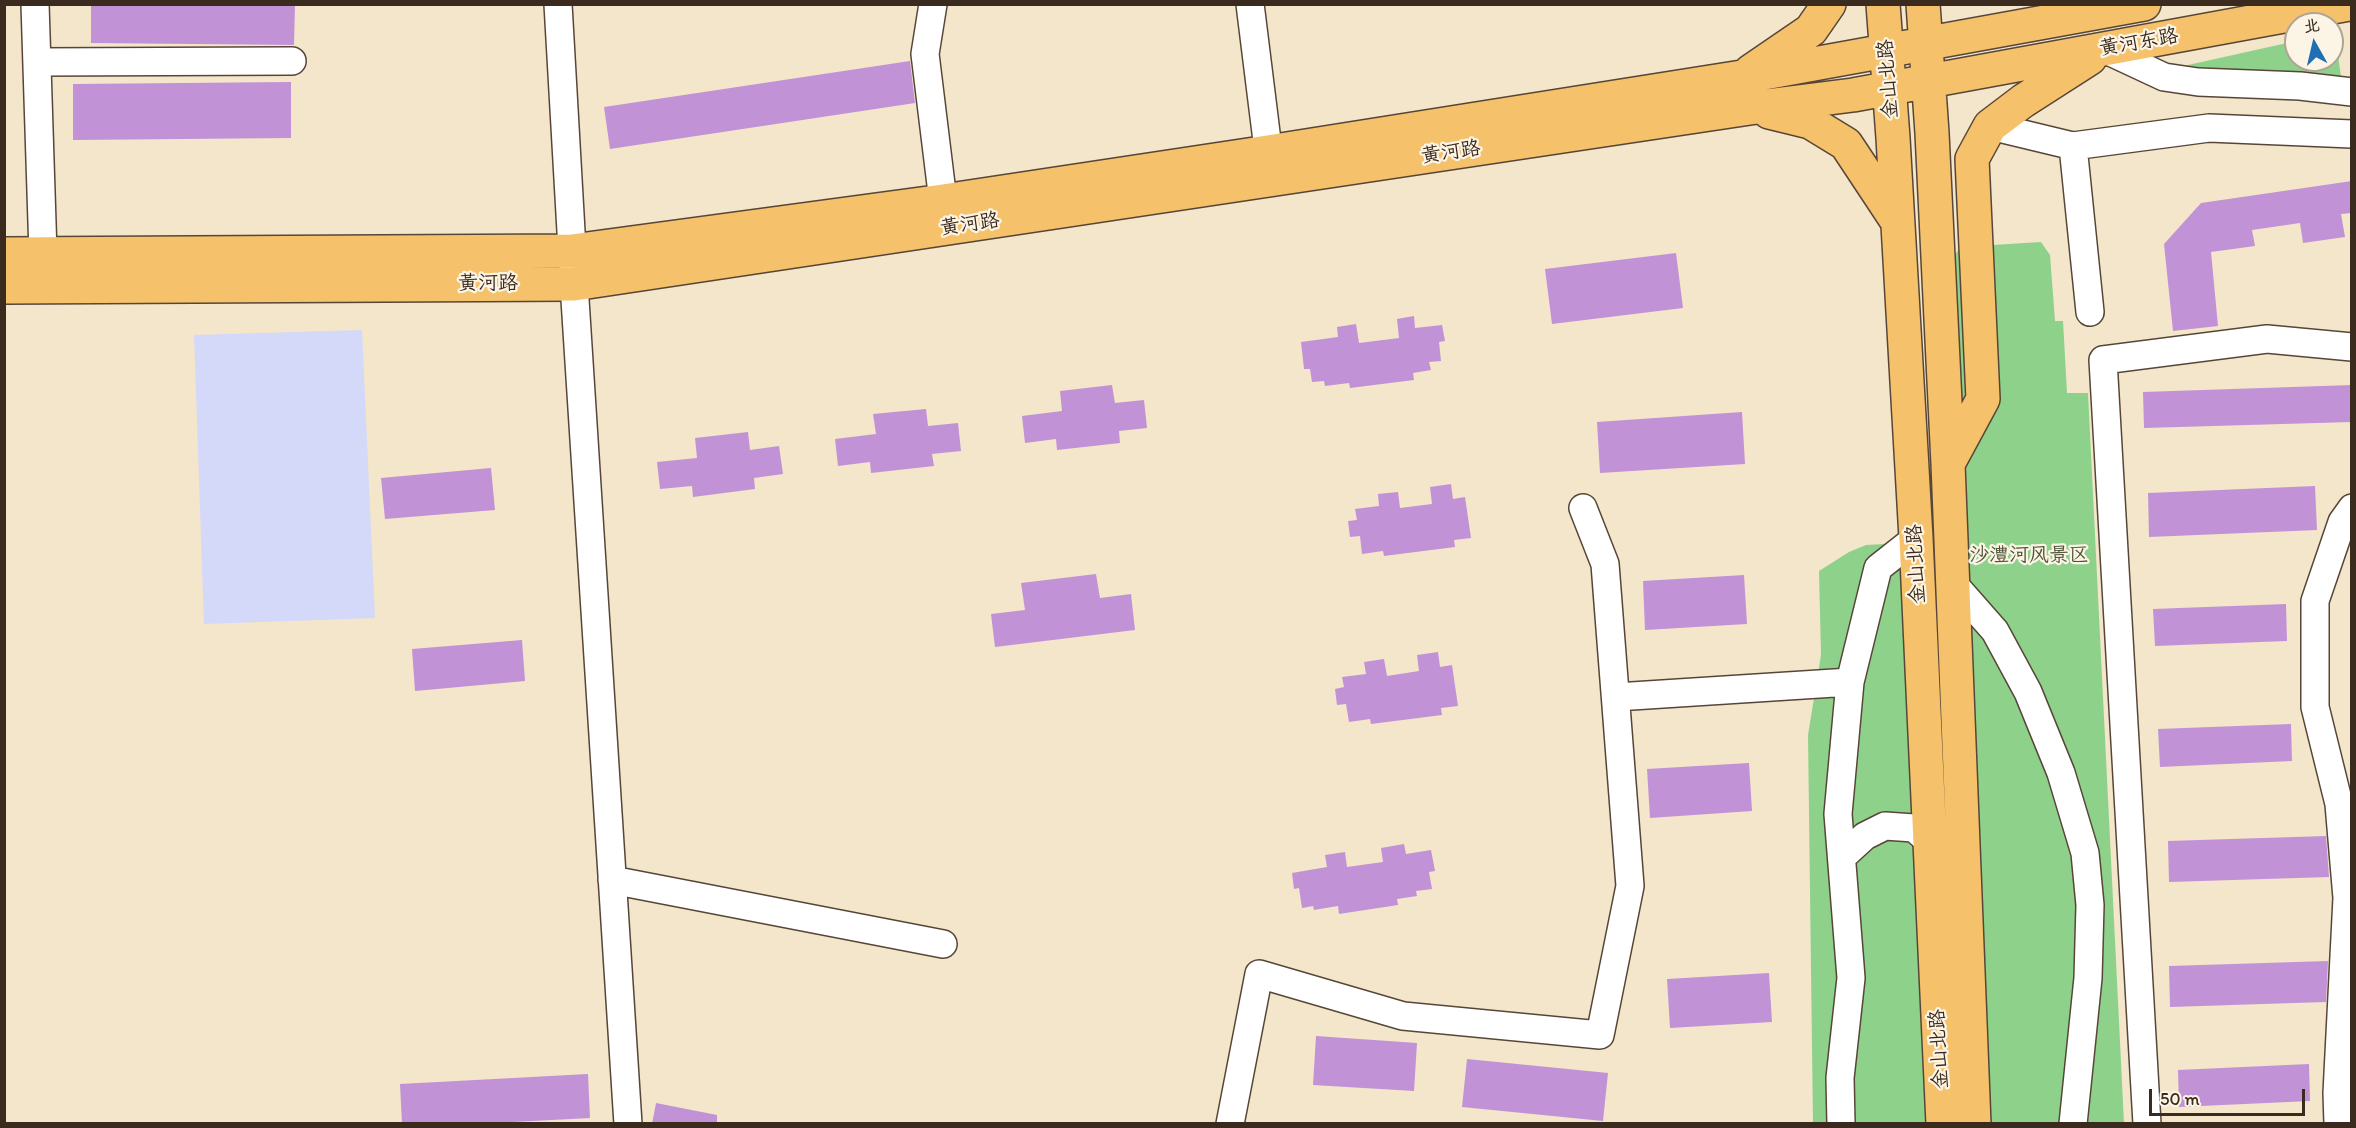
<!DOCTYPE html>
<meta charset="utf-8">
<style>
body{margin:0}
#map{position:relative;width:2356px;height:1128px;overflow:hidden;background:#f3e6ca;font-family:Itim,"LXGW WenKai TC",sans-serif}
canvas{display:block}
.frame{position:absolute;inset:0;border:6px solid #3b2a1e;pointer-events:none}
.north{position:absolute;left:2284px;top:12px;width:60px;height:60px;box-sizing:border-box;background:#fcf5e5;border:2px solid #afa495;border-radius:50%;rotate:352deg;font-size:16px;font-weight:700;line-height:24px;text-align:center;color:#3b2a1e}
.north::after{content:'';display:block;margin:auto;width:21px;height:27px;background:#1f6fb2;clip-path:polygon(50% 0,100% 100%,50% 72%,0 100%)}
.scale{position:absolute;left:2149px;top:1089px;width:156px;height:27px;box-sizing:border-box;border:3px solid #3b2a1e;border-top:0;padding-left:8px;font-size:18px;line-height:21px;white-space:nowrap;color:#3b2a1e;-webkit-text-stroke:4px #fcf5e5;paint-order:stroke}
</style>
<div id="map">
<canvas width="2356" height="1128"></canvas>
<div class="frame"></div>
<div class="north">北</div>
<div class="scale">50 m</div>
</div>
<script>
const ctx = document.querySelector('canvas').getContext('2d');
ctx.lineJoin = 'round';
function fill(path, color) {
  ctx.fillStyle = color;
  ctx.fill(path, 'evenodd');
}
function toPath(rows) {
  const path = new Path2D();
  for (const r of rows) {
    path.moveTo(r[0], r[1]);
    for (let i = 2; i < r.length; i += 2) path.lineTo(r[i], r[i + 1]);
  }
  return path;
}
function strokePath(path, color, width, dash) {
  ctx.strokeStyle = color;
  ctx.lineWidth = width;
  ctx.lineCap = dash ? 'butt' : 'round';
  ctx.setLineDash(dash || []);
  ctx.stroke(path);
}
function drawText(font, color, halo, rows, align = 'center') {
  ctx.font = font + ' Itim,"LXGW WenKai TC",sans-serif';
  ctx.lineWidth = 4.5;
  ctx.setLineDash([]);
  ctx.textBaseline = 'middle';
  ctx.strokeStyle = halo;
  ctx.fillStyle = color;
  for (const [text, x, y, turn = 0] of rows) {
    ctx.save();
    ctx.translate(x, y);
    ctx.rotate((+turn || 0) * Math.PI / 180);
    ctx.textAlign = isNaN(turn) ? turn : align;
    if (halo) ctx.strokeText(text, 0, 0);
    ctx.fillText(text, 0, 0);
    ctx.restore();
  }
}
fill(toPath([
 [362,330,375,618,204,624,194,335]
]), '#d4d8f9');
fill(toPath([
 [2332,33,2335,33,2341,77,2190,72,2179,67,2296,41,2296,60,2332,60],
 [2041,242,2050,255,2055,321,2063,321,2067,393,2088,393,2124,1123,1813,1124,1808,735,1821,655,1819,571,1849,552,1866,545,1960,540,1949,265,1960,247]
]), '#8ed18a');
fill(toPath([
 [91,4,295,4,294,45,91,43],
 [910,61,915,103,610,149,604,107],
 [291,82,291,138,73,140,73,84],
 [2352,181,2352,213,2341,214,2345,237,2303,243,2300,223,2252,230,2255,246,2211,252,2218,326,2173,331,2164,244,2201,203],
 [1676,253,1683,308,1552,324,1545,269],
 [1414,316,1415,328,1442,325,1445,341,1439,342,1441,361,1429,362,1431,370,1413,373,1414,380,1350,388,1349,383,1325,386,1324,381,1312,382,1310,369,1304,369,1301,342,1338,337,1337,327,1356,324,1359,343,1399,338,1397,319],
 [1112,385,1115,403,1144,400,1147,428,1119,431,1120,443,1057,450,1056,439,1025,443,1022,416,1062,411,1060,391],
 [2352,385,2352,422,2144,428,2143,392],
 [926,409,928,426,958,423,961,451,932,454,934,466,871,473,870,462,838,466,835,439,876,434,873,414],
 [1742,412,1745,464,1600,473,1597,422],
 [748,432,750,450,779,446,783,474,754,478,755,489,693,497,692,486,660,489,657,462,697,458,695,438],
 [491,468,495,510,385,519,381,478],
 [1451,484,1453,499,1465,497,1471,538,1454,540,1455,547,1384,556,1383,551,1362,554,1360,536,1350,537,1348,521,1357,520,1355,509,1379,506,1378,494,1398,492,1400,508,1432,504,1430,487],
 [2315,486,2317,530,2149,537,2148,493],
 [1096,574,1100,598,1131,594,1135,630,995,647,991,614,1025,610,1021,583],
 [1744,575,1747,624,1645,630,1643,581],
 [2286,604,2287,641,2155,646,2153,609],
 [522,640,525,681,415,691,412,649],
 [1438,652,1440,667,1452,665,1458,706,1441,708,1442,715,1371,724,1370,719,1349,722,1346,704,1337,705,1335,689,1344,687,1342,677,1366,674,1364,662,1384,659,1387,676,1419,671,1417,655],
 [2291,724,2292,761,2160,767,2158,729],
 [1749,763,1752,811,1650,818,1647,769],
 [2326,836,2329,877,2169,882,2168,841],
 [1404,844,1406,854,1431,850,1435,871,1429,872,1432,889,1416,891,1417,896,1397,899,1398,905,1339,914,1338,906,1314,910,1313,906,1302,908,1299,888,1294,889,1292,873,1327,867,1325,855,1345,852,1347,867,1383,862,1381,848],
 [2328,961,2326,1002,2170,1007,2169,966],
 [1769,973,1772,1022,1670,1028,1667,979],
 [1316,1036,1417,1043,1414,1091,1313,1085],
 [1467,1059,1608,1073,1603,1121,1462,1107],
 [2309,1064,2310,1101,2179,1107,2178,1070],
 [588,1074,590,1118,475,1124,402,1124,400,1084],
 [656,1103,717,1115,717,1124,652,1124]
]), '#c292d6');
const minor = toPath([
 [35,4,43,254],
 [558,4,574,284,628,1124],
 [933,4,925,54,943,201],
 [1250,4,1271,173],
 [2104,49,2164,77,2198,82,2300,86,2352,92],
 [37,62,292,61],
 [1990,126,2073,146,2209,128,2352,134],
 [2073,146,2090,312],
 [1951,581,1995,631,2028,692,2061,773,2085,853,2090,905,2088,978,2073,1124],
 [1616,697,1850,682],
 [1842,857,1865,836,1885,826,1914,828,1930,842],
 [612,880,943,944],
 [1230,1124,1259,974,1403,1016,1600,1035,1630,886,1605,564,1583,508],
 [1841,1124,1840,1078,1851,978,1838,814,1850,682,1878,568,1916,538],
 [2147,1124,2103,360,2267,339,2352,347],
 [2338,1124,2337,1093,2347,898,2339,804,2315,707,2315,601,2342,522,2352,508]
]);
const major = toPath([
 [1883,4,1893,138,1916,538,1943,1124],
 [1923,4,1932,133,1948,464,1974,1124],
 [1751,71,1811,30,1829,4],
 [1769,112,1810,122,1846,144,1897,221],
 [4,254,572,251,943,201,1268,152,1742,77,2144,4],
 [4,287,574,284,1750,108,1853,95,2349,4],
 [1949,462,1983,399,1972,159,1990,126,2023,101,2090,58]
]);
strokePath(minor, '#574638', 30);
strokePath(major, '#574638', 36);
strokePath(minor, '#fff', 27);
strokePath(major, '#f5c16b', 33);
drawText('20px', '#3b2a1e', '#fcf5e5', [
 ["黄河东路",2139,43,-10],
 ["金山北路",1889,79,-94],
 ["黄河路",1451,153,-8],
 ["黄河路",970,225,-8],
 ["黄河路",488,284],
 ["金山北路",1917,564,-93],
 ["金山北路",1940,1049,-93]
]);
drawText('20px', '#505439', '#fcf5e5', [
 ["沙澧河风景区",2029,556]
]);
</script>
